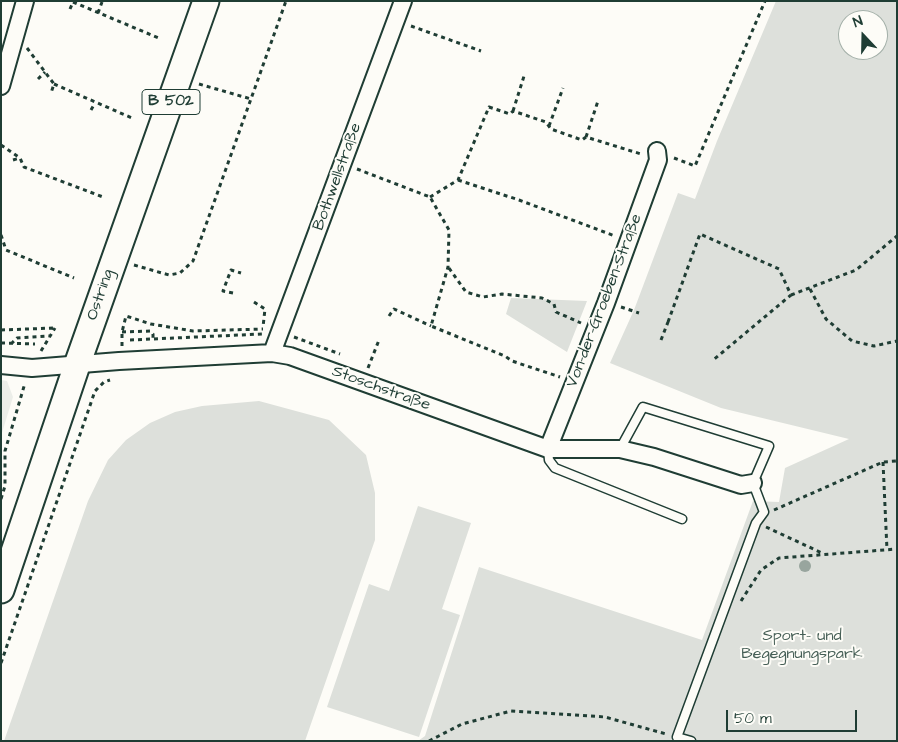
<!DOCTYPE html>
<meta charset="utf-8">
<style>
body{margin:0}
#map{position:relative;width:898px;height:742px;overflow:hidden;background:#fdfcf7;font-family:"Architects Daughter",sans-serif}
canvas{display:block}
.frame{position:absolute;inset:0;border:2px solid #1f3d34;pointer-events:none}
.north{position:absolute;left:838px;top:10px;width:50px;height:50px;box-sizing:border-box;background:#fdfcf7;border:1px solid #a4b0a9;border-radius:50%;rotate:339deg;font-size:14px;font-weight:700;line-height:20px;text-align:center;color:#1f3d34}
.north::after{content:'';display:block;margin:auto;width:18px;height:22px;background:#1f3d34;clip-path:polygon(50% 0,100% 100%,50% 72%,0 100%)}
.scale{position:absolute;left:726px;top:710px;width:131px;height:22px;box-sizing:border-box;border:2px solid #1f3d34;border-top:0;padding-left:6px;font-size:15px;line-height:18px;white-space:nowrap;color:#1f3d34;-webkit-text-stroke:4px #fdfcf7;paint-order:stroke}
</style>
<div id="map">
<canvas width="898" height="742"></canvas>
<div class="frame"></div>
<div class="north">N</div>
<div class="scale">50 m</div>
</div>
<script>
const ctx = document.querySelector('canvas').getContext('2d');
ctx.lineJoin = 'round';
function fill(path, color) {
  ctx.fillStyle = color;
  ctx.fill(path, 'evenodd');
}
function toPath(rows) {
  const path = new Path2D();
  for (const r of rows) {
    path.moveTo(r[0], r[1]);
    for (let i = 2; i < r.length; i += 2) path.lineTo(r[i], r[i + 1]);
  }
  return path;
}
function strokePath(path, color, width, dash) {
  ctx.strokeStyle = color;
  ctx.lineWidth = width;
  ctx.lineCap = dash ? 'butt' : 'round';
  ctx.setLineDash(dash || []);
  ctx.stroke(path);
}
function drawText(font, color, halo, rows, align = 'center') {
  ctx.font = font + ' "Architects Daughter",sans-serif';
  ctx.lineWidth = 4;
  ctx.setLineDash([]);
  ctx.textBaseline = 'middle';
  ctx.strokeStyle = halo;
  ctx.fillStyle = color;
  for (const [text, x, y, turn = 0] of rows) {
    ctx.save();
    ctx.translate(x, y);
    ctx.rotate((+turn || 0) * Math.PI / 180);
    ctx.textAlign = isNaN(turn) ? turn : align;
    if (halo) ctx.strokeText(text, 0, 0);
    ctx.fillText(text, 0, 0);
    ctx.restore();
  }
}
fill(toPath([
 [1,380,7,381,13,397,1,436]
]), '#eceee9');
fill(toPath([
 [776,1,897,1,897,741,418,741,425,736,479,567,702,640,753,501,779,502,785,468,849,439,721,408,610,363,634,310,678,193,695,199,717,141],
 [848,20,878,20,878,50,848,50],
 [511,298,587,301,567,352,506,314],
 [259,401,329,420,366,455,375,493,375,540,305,741,4,741,88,501,108,460,126,440,150,423,175,412,202,406],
 [418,506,471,523,442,609,460,615,419,737,327,707,369,584,389,591]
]), '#dde0db');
const lane = toPath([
 [548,449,549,460,555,468,682,519],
 [620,449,643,407,769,446,753,483,764,512,756,523,677,737,691,741]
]);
const street = toPath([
 [1,86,25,1],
 [272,353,403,1],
 [1,365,32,368,119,361,272,353,290,356,548,449,620,449,654,457,741,485,753,483],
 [548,449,606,303,658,160,657,151]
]);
const primary = toPath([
 [1,590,77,365,206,1]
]);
strokePath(lane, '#1f3d34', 11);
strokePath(street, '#1f3d34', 20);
strokePath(primary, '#1f3d34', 29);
strokePath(toPath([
 [73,2,161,39],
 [70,9,73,2],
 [98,13,102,2],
 [411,26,481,51],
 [27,48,54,84,51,93],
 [38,79,45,72],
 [54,84,132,118],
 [199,84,251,99],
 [91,110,95,103],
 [513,111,525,73],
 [549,126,563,88],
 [586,137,598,101],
 [1,145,20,158,24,167,103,197],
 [674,158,695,166,765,1],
 [13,160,20,158],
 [357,169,430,197,449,230,448,267,431,326,505,356,512,361,560,377],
 [458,180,519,200,615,236],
 [430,197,458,180,489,107,510,114,513,111,546,122,551,129,582,140,586,137,641,154],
 [1,235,6,250,74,278],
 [134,265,169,275,180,273,193,261,286,1],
 [449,268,466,292,483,297,502,294,542,298,554,304,556,312,581,323],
 [810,289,826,319,852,341,874,346,897,341],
 [233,293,223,291,231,270,241,273],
 [791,295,856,270,897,236],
 [254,302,265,309,263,327],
 [621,307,639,313],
 [389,316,394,309,431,326],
 [668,322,700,234,779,269,791,295,712,361],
 [1,330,55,328],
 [122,332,150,331,153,334,153,339],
 [294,337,340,354],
 [130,340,262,334],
 [661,340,668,322,666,321],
 [1,343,35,344],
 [11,344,17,338,50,336],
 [122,346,122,332,126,316,151,324,193,331,263,329],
 [41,351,55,328],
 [368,368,379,340],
 [883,462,887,550],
 [1,499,5,486,5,451,25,383],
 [774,510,883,462,897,461],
 [766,527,822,553],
 [741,601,761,570,779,558,897,549],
 [1,663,95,391,104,382,110,380],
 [429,741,462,724,511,711,605,717,666,734]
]), '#1f3d34', 3, [4, 4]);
strokePath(lane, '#fdfcf7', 8);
strokePath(street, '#fdfcf7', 16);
strokePath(primary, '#fdfcf7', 25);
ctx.fillStyle = '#98a59e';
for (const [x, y] of [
 [805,566]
]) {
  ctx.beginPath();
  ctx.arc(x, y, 6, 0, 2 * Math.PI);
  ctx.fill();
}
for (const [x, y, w] of [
 [171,102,58]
]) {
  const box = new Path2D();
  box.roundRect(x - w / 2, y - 12.5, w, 25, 4);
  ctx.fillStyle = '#fdfcf7';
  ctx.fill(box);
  strokePath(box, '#1f3d34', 1);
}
drawText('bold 15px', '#1f3d34', null, [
 ["B 502",171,102]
]);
drawText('16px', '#1f3d34', '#fdfcf7', [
 ["Bothwellstraße",338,177,-70],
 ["Ostring",101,295,-71],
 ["Von-der-Groeben-Straße",605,301,-69],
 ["Stoschstraße",381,389,20]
]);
drawText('16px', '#455e55', '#fdfcf7', [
 ["Sport- und",802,637],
 ["Begegnungspark",802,655]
]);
</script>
